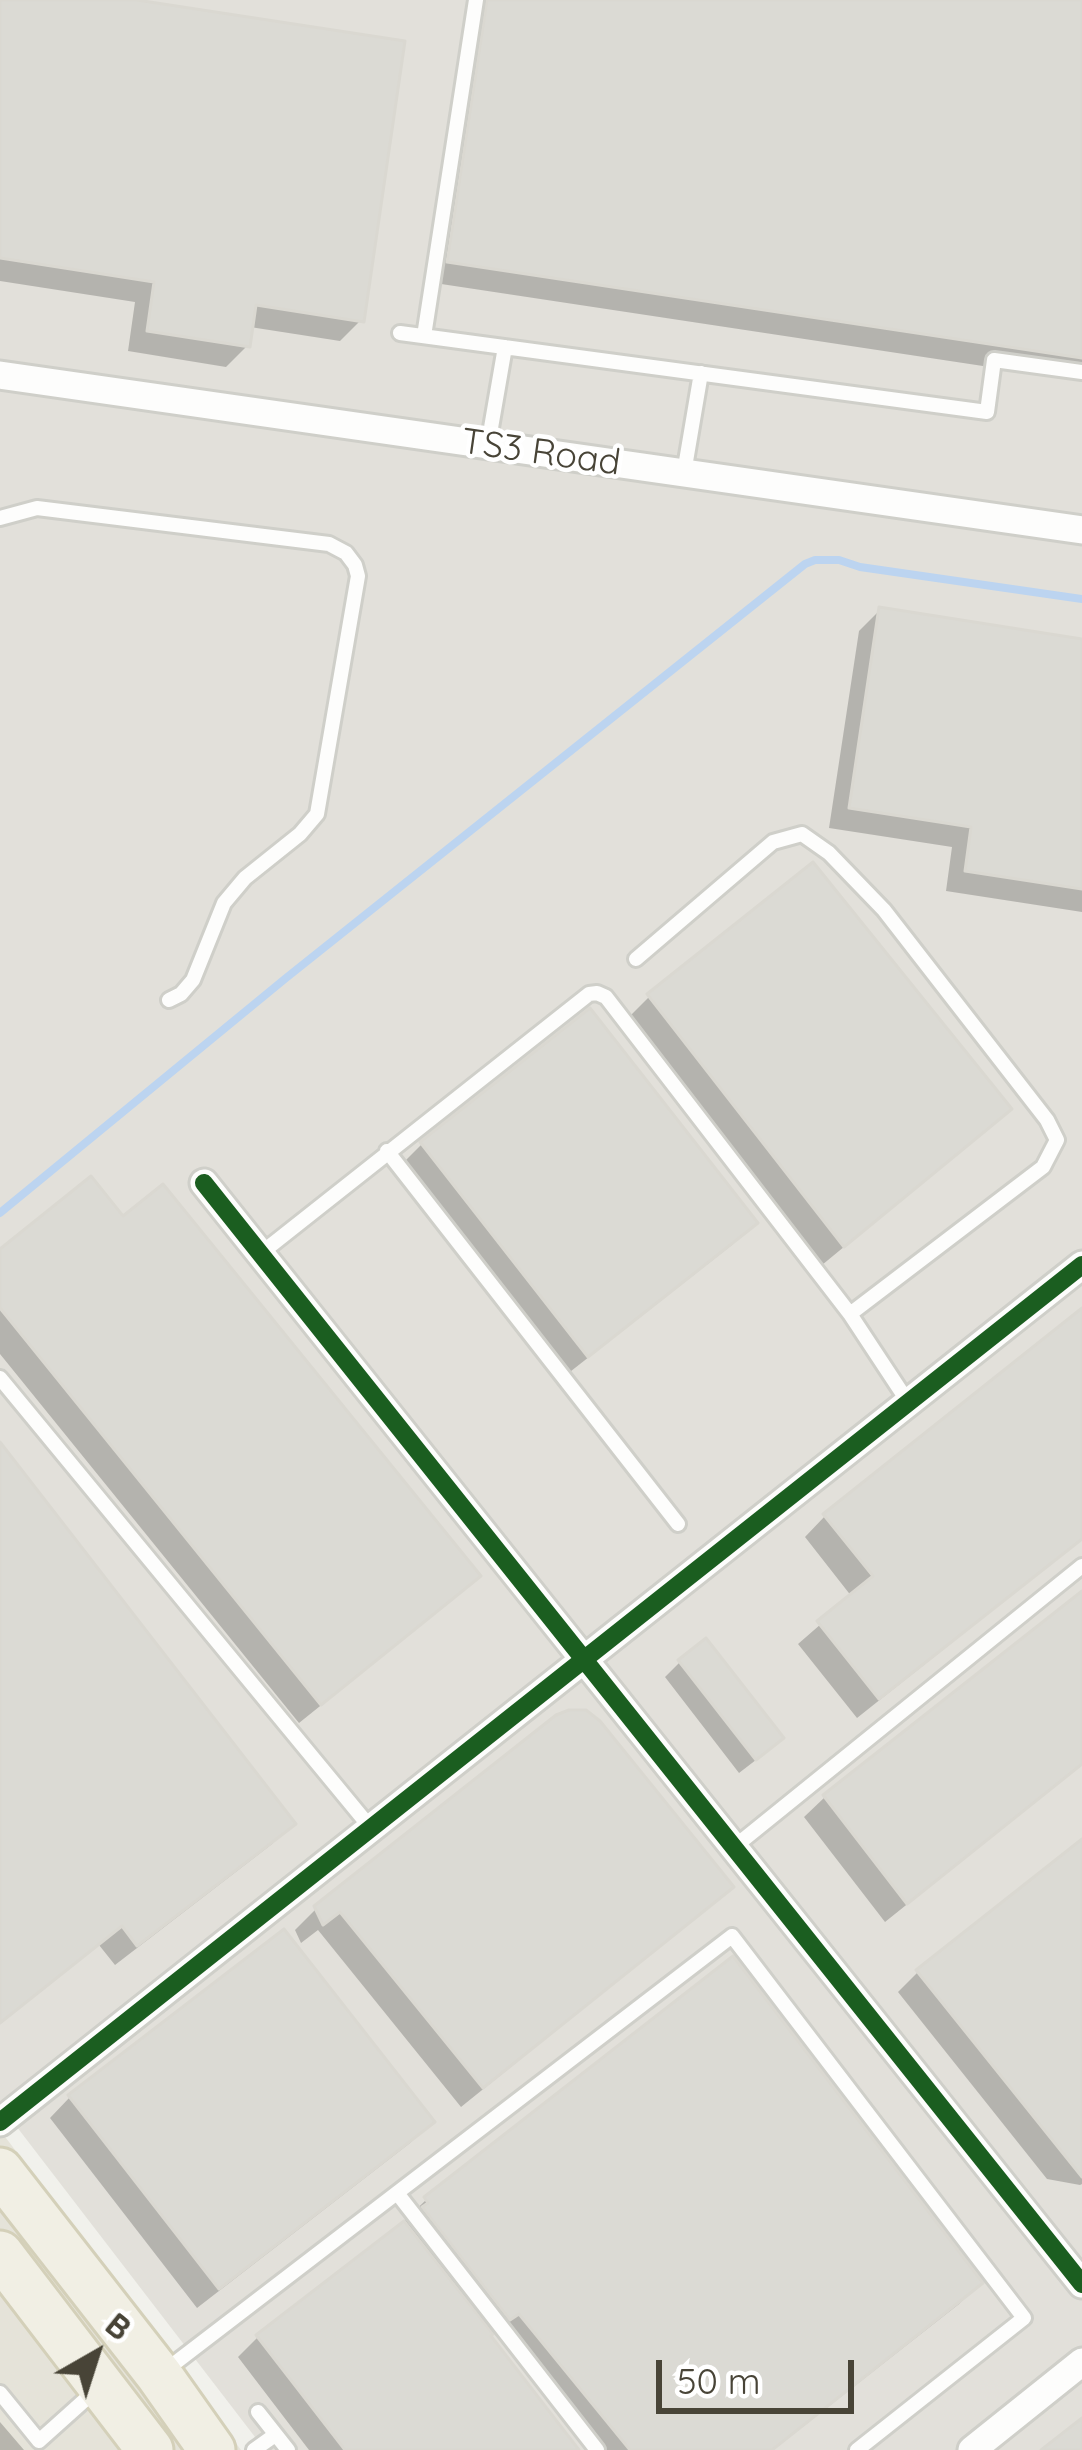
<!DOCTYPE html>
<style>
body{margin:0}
#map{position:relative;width:1082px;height:2450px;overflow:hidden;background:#f1f1ec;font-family:Quicksand,sans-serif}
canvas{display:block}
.north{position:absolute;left:36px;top:2294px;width:120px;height:120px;-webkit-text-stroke:9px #fff;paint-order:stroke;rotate:39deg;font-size:33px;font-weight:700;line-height:48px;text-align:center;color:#484437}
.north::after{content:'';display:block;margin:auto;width:42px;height:54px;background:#484437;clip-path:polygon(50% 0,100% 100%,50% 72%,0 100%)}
.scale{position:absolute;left:656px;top:2360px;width:198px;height:54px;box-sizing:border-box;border:6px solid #484437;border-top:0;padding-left:15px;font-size:36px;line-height:42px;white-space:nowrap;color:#484437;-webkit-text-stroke:9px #fff;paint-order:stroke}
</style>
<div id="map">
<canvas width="1082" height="2450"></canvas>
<div class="north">B</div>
<div class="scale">50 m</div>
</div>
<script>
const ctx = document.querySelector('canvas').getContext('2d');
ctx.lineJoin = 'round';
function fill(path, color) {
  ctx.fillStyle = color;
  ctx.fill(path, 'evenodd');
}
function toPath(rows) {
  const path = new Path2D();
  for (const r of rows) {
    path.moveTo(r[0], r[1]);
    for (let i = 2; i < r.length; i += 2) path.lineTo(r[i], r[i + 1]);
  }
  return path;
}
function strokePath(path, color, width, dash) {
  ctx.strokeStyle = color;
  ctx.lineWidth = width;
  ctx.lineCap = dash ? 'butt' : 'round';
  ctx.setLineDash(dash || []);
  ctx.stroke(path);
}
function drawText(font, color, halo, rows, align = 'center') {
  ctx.font = font + ' Quicksand,sans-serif';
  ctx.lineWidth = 9;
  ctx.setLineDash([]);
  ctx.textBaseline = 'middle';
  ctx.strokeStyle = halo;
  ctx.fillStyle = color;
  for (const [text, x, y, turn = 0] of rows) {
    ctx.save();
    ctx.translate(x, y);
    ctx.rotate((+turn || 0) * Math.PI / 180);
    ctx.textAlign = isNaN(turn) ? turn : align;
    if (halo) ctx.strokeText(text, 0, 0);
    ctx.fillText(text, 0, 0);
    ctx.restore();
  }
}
fill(toPath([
 [0,2130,241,2450,0,2450]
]), '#e5e3d9');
fill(toPath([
 [0,0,1082,0,1082,2450,265,2450,0,2105]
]), '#e2e0da');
fill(toPath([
 [0,0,117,0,361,320,340,341,250,327,247,346,226,367,128,351,135,302,0,281],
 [469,0,1082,0,1082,381,428,282,468,24],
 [880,610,1082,642,1082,912,946,891,952,847,829,828,859,631],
 [649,997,987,1129,822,1265,629,1017],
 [589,1012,754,1223,733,1244,566,1375,401,1165,422,1144],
 [123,1221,477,1576,457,1596,299,1723,0,1354,0,1253],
 [1082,1312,1082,1539,857,1718,798,1644,852,1597,805,1537,825,1516],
 [0,1446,292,1823,272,1844,115,1965,99,1945,0,2024],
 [1082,1595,1082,1764,885,1922,804,1817,825,1797],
 [680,1662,765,1753,739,1773,665,1677],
 [1082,1843,1082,2184,1080,2185,1047,2179,898,1992,918,1972],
 [730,1887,709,1907,461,2107,318,1930,301,1943,295,1930,316,1909],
 [732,1960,979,2283,959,2304,773,2450,593,2450,497,2332,489,2338,575,2450,309,2450,238,2357,258,2337,407,2223,405,2220,426,2200],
 [70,2097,431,2122,410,2143,197,2308,50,2118],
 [0,2422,24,2450,0,2450]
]), '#0003');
strokePath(toPath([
 [0,1213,286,978,805,564,815,560,839,560,860,567,1082,599]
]), '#bcd4f0', 8);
const building = toPath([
 [0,0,137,0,405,41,364,322,256,305,250,347,147,331,154,282,0,258,0,0],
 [487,0,1082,0,1082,358,447,262,487,0],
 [879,607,1082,639,1082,889,965,871,971,827,849,808,879,607],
 [813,862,1012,1109,844,1247,647,994,813,862],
 [590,1008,758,1223,588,1357,420,1142,590,1008],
 [91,1176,123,1216,163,1184,481,1576,321,1705,0,1308,0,1249,91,1176],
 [1082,1308,1082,1539,879,1699,817,1621,873,1576,823,1514,1082,1308],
 [0,1442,296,1824,137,1946,122,1926,0,2023,0,1442],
 [1082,1591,1082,1764,907,1904,823,1795,1082,1591],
 [706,1638,784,1738,756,1760,678,1660,706,1638],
 [569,1710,586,1710,600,1721,734,1887,483,2088,340,1912,323,1925,314,1906,556,1715,569,1710],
 [1082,1839,1082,2177,916,1970,1082,1839],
 [284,1929,435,2122,219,2289,68,2095,284,1929],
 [733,1956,983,2283,772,2450,630,2450,519,2314,510,2320,422,2207,428,2203,424,2197,733,1956],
 [404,2221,493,2334,491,2336,579,2450,345,2450,256,2335,404,2221],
 [1082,2418,1082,2450,1041,2450,1082,2418]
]);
fill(building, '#dbdad4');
strokePath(building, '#dad8d1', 3);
const lane = toPath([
 [400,333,987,412,994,360,1082,372],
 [424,336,476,0],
 [488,445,505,347],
 [684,473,701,373],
 [0,518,37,508,329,544,346,553,355,565,358,576,317,814,300,834,245,878,224,903,193,980,181,994,169,1000],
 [636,959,773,842,802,834,829,853,884,910,1047,1120,1057,1140,1043,1167,850,1314],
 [387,1151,678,1524],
 [260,1254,589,994,597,993,606,997,850,1314,908,1402],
 [0,1378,370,1827],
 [733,1848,1082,1566],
 [397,2193,597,2450],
 [162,2373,732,1936,1024,2318,857,2450],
 [0,2393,39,2441,97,2389],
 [258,2412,288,2450],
 [254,2450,275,2435]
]);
const street = toPath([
 [0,375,1082,530],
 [204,1183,1082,2284],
 [0,2122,1082,1265],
 [972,2450,1082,2362]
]);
const primary = toPath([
 [0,2171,159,2375,212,2450],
 [0,2254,150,2450]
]);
strokePath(lane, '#cfcfc9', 20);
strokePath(street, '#cfcfc9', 33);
strokePath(primary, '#d4d0b9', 51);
strokePath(lane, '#fdfdfc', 14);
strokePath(street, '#fdfdfc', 27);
strokePath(primary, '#f1efe4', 45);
strokePath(toPath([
 [204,1183,1082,2284],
 [0,2122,1082,1265]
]), '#1b5e20', 18);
drawText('36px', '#484437', '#fff', [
 ["TS3 Road",541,453,8]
]);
</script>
